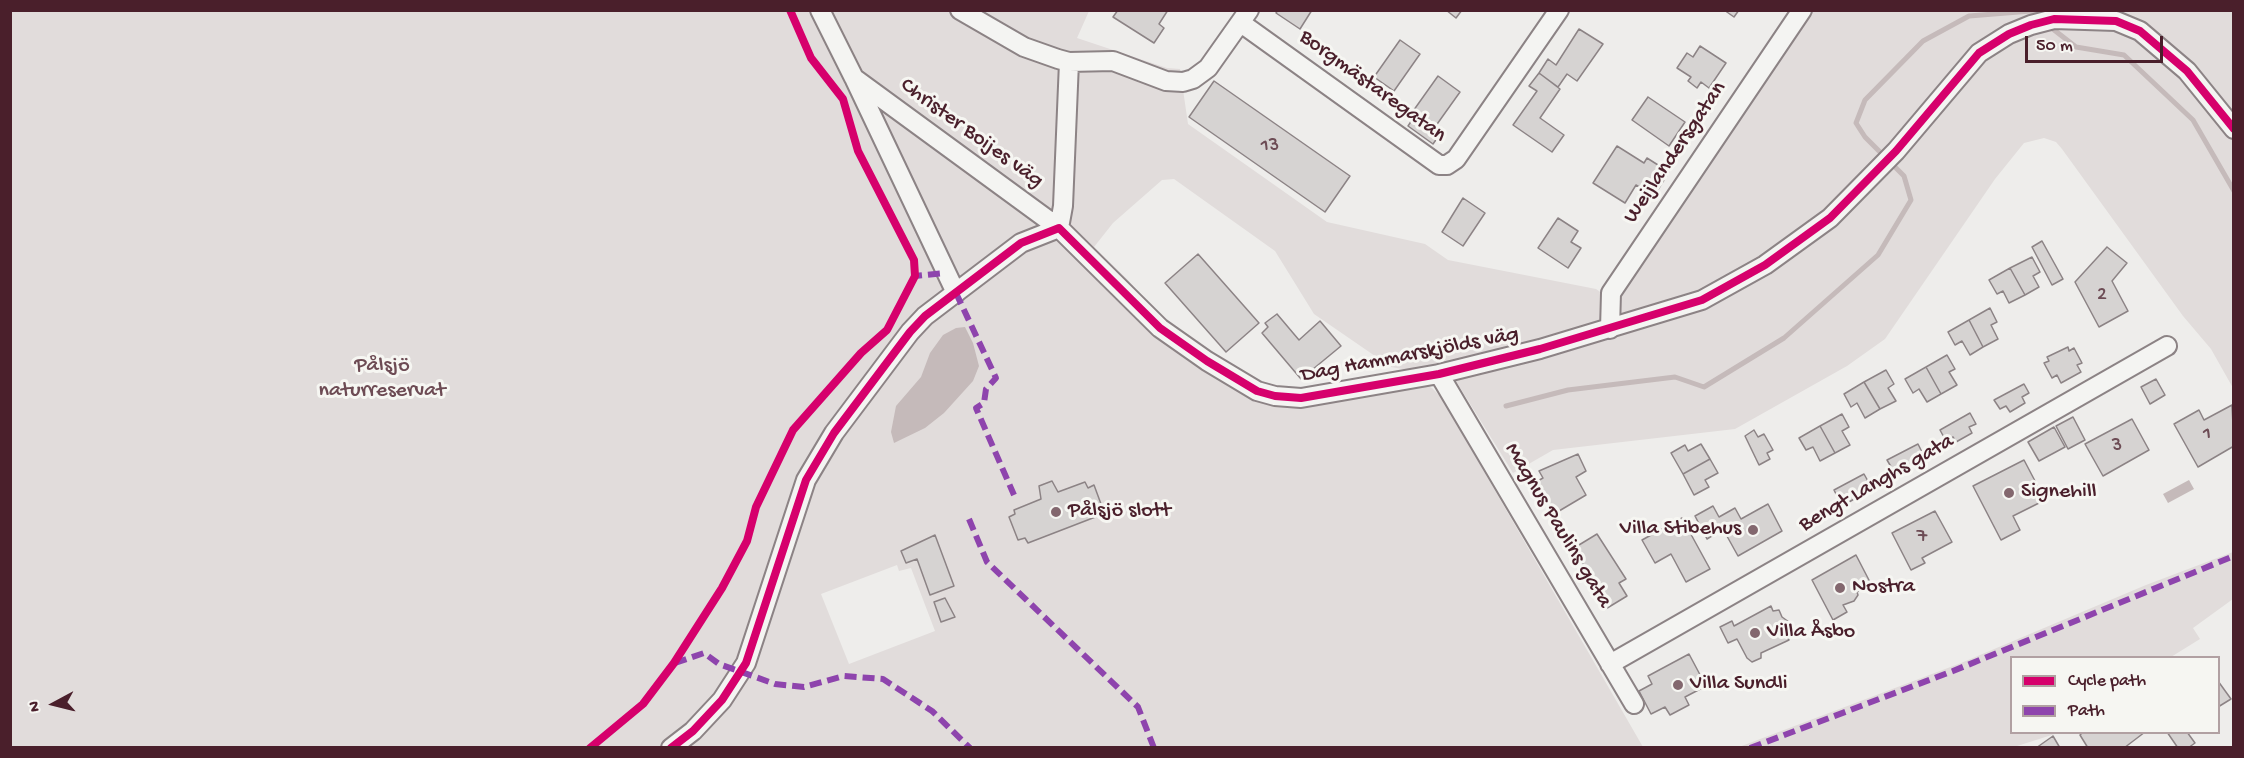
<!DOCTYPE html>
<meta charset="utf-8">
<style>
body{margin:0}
#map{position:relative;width:2244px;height:758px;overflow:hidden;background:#eeedeb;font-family:"Gochi Hand",sans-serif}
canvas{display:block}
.frame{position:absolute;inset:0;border:12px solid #4a1f2b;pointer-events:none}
.legend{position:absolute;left:2010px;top:656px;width:210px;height:78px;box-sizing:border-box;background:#f6f6f2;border:2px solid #b1a0a2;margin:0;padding:8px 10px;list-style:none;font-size:18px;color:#4a1f2b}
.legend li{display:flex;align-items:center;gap:12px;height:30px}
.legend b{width:30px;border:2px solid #b1a0a2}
.north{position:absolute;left:24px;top:674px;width:60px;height:60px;-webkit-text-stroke:4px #f6f6f2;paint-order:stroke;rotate:263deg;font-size:16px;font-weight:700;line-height:24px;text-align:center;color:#4a1f2b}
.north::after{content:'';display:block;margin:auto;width:21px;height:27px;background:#4a1f2b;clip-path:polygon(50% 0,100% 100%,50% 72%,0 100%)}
.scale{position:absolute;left:2025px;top:36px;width:138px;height:27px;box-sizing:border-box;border:3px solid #4a1f2b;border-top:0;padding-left:8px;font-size:18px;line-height:21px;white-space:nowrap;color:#4a1f2b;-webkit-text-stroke:4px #f6f6f2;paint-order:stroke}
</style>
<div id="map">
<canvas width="2244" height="758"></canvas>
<div class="frame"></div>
<ul class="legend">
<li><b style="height:8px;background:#d6006c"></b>Cycle path</li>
<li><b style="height:8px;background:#8e44ad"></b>Path</li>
</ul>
<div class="north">N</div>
<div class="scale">50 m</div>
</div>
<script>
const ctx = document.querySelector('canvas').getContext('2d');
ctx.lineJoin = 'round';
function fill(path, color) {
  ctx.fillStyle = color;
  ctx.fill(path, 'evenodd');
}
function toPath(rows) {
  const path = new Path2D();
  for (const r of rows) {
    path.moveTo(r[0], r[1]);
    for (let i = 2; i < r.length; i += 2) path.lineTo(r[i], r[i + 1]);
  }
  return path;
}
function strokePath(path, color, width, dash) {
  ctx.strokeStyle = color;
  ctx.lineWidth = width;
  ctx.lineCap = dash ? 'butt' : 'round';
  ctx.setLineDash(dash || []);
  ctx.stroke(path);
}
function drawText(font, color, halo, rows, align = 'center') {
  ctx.font = font + ' "Gochi Hand",sans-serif';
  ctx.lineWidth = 6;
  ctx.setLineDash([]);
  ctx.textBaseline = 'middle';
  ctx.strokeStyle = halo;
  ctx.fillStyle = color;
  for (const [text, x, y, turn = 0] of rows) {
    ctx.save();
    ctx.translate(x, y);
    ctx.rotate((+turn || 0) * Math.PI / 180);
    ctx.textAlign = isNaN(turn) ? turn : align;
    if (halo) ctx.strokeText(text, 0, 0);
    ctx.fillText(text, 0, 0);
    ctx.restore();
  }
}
fill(toPath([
 [10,11,1089,11,1077,38,1167,68,1180,69,1188,124,1327,222,1425,244,1448,260,1596,289,1603,294,1808,11,2233,11,2233,388,2211,349,2183,316,2062,149,2056,142,2044,138,2024,143,1995,179,1885,339,1847,366,1735,429,1553,450,1513,473,1454,378,1391,367,1314,314,1275,251,1174,179,1162,180,1113,223,1094,247,1128,280,1174,332,1282,392,1423,383,1432,388,1441,397,1643,747,11,747],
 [897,565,899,571,911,568,935,631,849,664,821,594],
 [2233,552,2233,599,2193,628,2200,639,2171,657,2012,658,2012,732,2058,733,2014,747,1739,747,1961,663,2146,585]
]), '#e1dcdb');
fill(toPath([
 [965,327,973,343,979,366,973,381,944,413,925,428,894,443,891,432,896,406,921,377,930,353,943,335,956,328],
 [2189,480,2194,489,2168,503,2163,494]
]), '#c5baba');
strokePath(toPath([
 [2049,26,2076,47,2124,55,2193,120,2234,191],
 [1506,406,1568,390,1675,377,1704,387,1784,338,1878,255,1911,200,1904,176,1865,137,1856,123,1865,100,1923,41,1969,16,2031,11,2039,18]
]), '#c5baba', 5);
const building = toPath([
 [1118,10,1168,10,1159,24,1164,28,1154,43,1113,17,1118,10],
 [1278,10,1312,10,1300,29,1276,13,1278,10],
 [1446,10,1462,10,1456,18,1446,10],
 [1724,10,1739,10,1734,17,1724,10],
 [1579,29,1603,44,1577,81,1567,74,1558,87,1539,73,1548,59,1556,65,1579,29],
 [1400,40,1420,54,1394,91,1374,77,1400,40],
 [1700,46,1726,63,1709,88,1701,82,1697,88,1688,81,1691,77,1677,68,1687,53,1693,57,1700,46],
 [1539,73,1560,89,1540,118,1564,135,1552,152,1513,125,1537,91,1529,86,1539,73],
 [1438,76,1460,92,1435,127,1442,131,1433,144,1408,126,1414,117,1411,114,1438,76],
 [1214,81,1350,176,1325,212,1189,117,1214,81],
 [1648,97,1685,122,1669,146,1632,120,1648,97],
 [1617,146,1644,163,1647,158,1669,172,1654,196,1636,185,1625,203,1593,183,1617,146],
 [1463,198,1485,213,1463,246,1442,232,1463,198],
 [1558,218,1578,231,1571,242,1581,248,1568,268,1538,248,1558,218],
 [2042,241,2063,279,2052,285,2032,247,2042,241],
 [2107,247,2127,263,2112,281,2128,311,2099,327,2075,282,2107,247],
 [1198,254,1259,323,1226,352,1165,283,1198,254],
 [2032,257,2040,272,2033,276,2039,287,2025,295,2010,268,2032,257],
 [2010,268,2025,295,2009,303,2003,291,1997,294,1989,280,2010,268],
 [1990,308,1997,322,1991,325,1998,339,1983,347,1969,320,1990,308],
 [1277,314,1299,340,1320,321,1341,346,1301,379,1262,333,1268,327,1265,323,1277,314],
 [1969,320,1983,347,1970,355,1962,341,1955,345,1948,332,1969,320],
 [2068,347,2069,351,2074,348,2082,363,2077,365,2081,372,2061,383,2057,375,2052,378,2044,363,2049,361,2047,357,2068,347],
 [1947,355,1955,369,1949,372,1957,385,1941,394,1926,367,1947,355],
 [1926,367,1941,394,1927,402,1919,389,1913,393,1905,379,1926,367],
 [1886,370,1894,384,1888,388,1896,401,1880,409,1864,382,1886,370],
 [2156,379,2165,395,2150,404,2141,387,2156,379],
 [1864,382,1880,409,1865,418,1857,403,1851,407,1844,394,1864,382],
 [2024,384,2029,393,2022,397,2025,403,2010,412,2006,406,2000,409,1994,400,2024,384],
 [2232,405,2234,446,2198,467,2174,424,2199,410,2204,420,2232,405],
 [1970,413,1976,424,1969,427,1972,433,1956,442,1953,437,1946,441,1940,430,1970,413],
 [1842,414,1849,427,1842,431,1850,445,1835,453,1820,426,1842,414],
 [2073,417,2085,440,2068,449,2056,426,2073,417],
 [2132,419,2149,450,2103,476,2085,444,2132,419],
 [1820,426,1835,453,1820,461,1813,447,1806,450,1799,438,1820,426],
 [2054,427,2065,447,2039,461,2028,442,2054,427],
 [1754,430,1758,437,1764,434,1773,450,1767,453,1770,459,1759,465,1745,436,1754,430],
 [1701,444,1710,459,1683,474,1671,453,1685,445,1688,451,1701,444],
 [1918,444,1923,454,1916,458,1919,463,1903,472,1900,467,1893,470,1887,460,1918,444],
 [1578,454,1586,471,1576,477,1586,495,1554,514,1536,482,1543,478,1539,471,1578,454],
 [1710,459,1718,473,1705,480,1709,487,1694,495,1683,474,1710,459],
 [2024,460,2045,500,2013,516,2020,530,2001,540,1973,486,2024,460],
 [1864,474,1869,483,1862,487,1865,493,1849,502,1846,497,1839,500,1834,490,1864,474],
 [1052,481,1058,492,1085,482,1088,488,1094,485,1101,504,1095,507,1098,516,1028,543,1025,538,1018,540,1009,517,1015,514,1014,510,1041,499,1039,486,1052,481],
 [1768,504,1782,531,1738,556,1723,529,1707,539,1695,516,1713,506,1719,517,1735,508,1741,519,1768,504],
 [1935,511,1952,542,1922,558,1925,563,1911,570,1892,533,1935,511],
 [1682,518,1710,569,1686,582,1671,554,1655,563,1642,540,1682,518],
 [1597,534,1626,579,1619,583,1627,596,1604,610,1593,591,1597,589,1574,548,1597,534],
 [935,535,954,586,930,595,917,559,906,563,901,551,935,535],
 [1856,555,1871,584,1857,592,1858,595,1854,601,1843,605,1847,612,1833,620,1812,580,1856,555],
 [945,598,955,617,941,622,934,602,945,598],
 [1771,606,1773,611,1779,610,1782,617,1789,622,1786,635,1789,640,1761,653,1761,658,1752,662,1747,658,1737,639,1728,643,1720,627,1732,621,1734,626,1771,606],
 [1689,654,1706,686,1685,697,1689,705,1670,715,1665,707,1651,714,1639,691,1652,684,1648,676,1689,654],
 [2218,681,2231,699,2218,707,2218,681],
 [2083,732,2145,732,2124,748,2088,748,2080,735,2083,732],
 [2167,732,2187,732,2195,743,2188,748,2178,748,2167,732],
 [2053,736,2060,748,2036,748,2053,736]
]);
fill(building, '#d6d3d2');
strokePath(building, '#8c8385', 1.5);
const minor = toPath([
 [820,10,854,78,1059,228,1063,206,1069,62],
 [960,10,1024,47,1058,59,1069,62,1113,61,1166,81,1183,82,1193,79,1208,68,1249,10],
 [1241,23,1439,165,1447,165,1456,159,1559,10],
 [855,80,956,293],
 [1610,329,1611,293,1802,10],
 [1439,374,1634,704],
 [1610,664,2167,346],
 [671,748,693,731,722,700,746,663,806,480,834,433,910,332,925,316,1021,243,1059,228,1160,328,1207,361,1257,391,1275,396,1301,398,1439,374,1540,349,1702,300,1765,265,1830,218,1896,151,1979,53,2009,34,2031,25,2054,19,2116,21,2140,31,2187,71,2234,129]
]);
strokePath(minor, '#8c8385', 22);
strokePath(minor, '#f4f4f2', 18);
strokePath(toPath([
 [915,271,915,276,945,273],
 [956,293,996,378,986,389,984,403,976,408,1014,495],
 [969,519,987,562,1138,707,1154,748],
 [675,663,704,653,719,664,775,684,804,687,844,676,883,679,932,711,970,748],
 [1750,748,1953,671,2234,556]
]), '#8e44ad', 6, [12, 6]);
strokePath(toPath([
 [590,748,643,704,674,663,722,588,747,541,756,507,793,430,861,353,887,330,915,276,914,260,858,151,843,99,811,58,790,10],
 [671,748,693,731,722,700,746,663,806,480,834,433,910,332,925,316,1021,243,1059,228,1160,328,1207,361,1257,391,1275,396,1301,398,1439,374,1540,349,1702,300,1765,265,1830,218,1896,151,1979,53,2009,34,2031,25,2054,19,2116,21,2140,31,2187,71,2234,129]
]), '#d6006c', 8);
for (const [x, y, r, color] of [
 [2009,493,6,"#83676e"],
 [1056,512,6,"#83676e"],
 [1753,530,6,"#83676e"],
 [1840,588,6,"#83676e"],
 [1755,633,6,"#83676e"],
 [1678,685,6,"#83676e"]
]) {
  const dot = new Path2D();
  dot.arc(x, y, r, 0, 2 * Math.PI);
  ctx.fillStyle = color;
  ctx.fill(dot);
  strokePath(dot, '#f6f6f2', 2);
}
drawText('20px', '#6d4c55', null, [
 ["13",1270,147],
 ["2",2102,296],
 ["1",2207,435],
 ["3",2117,447],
 ["7",1922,538]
]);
drawText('22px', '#4a1f2b', '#f6f6f2', [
 ["Borgmästaregatan",1372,87,36],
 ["Christer Boijes väg",971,134,36],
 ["Weijlandersgatan",1676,153,-56],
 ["Dag Hammarskjölds väg",1410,356,-11],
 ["Bengt Langhs gata",1877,484,-30],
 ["Magnus Paulins gata",1557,526,59]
]);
drawText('22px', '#6d4b54', '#f6f6f2', [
 ["Pålsjö",382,367],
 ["naturreservat",382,392]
]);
drawText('22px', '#4a1f2b', '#f6f6f2', [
 ["Signehill",2021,493],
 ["Pålsjö slott",1068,512],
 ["Villa Stibehus",1741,530,"right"],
 ["Nostra",1852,588],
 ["Villa Åsbo",1767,633],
 ["Villa Sundli",1690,685]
], 'left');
</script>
